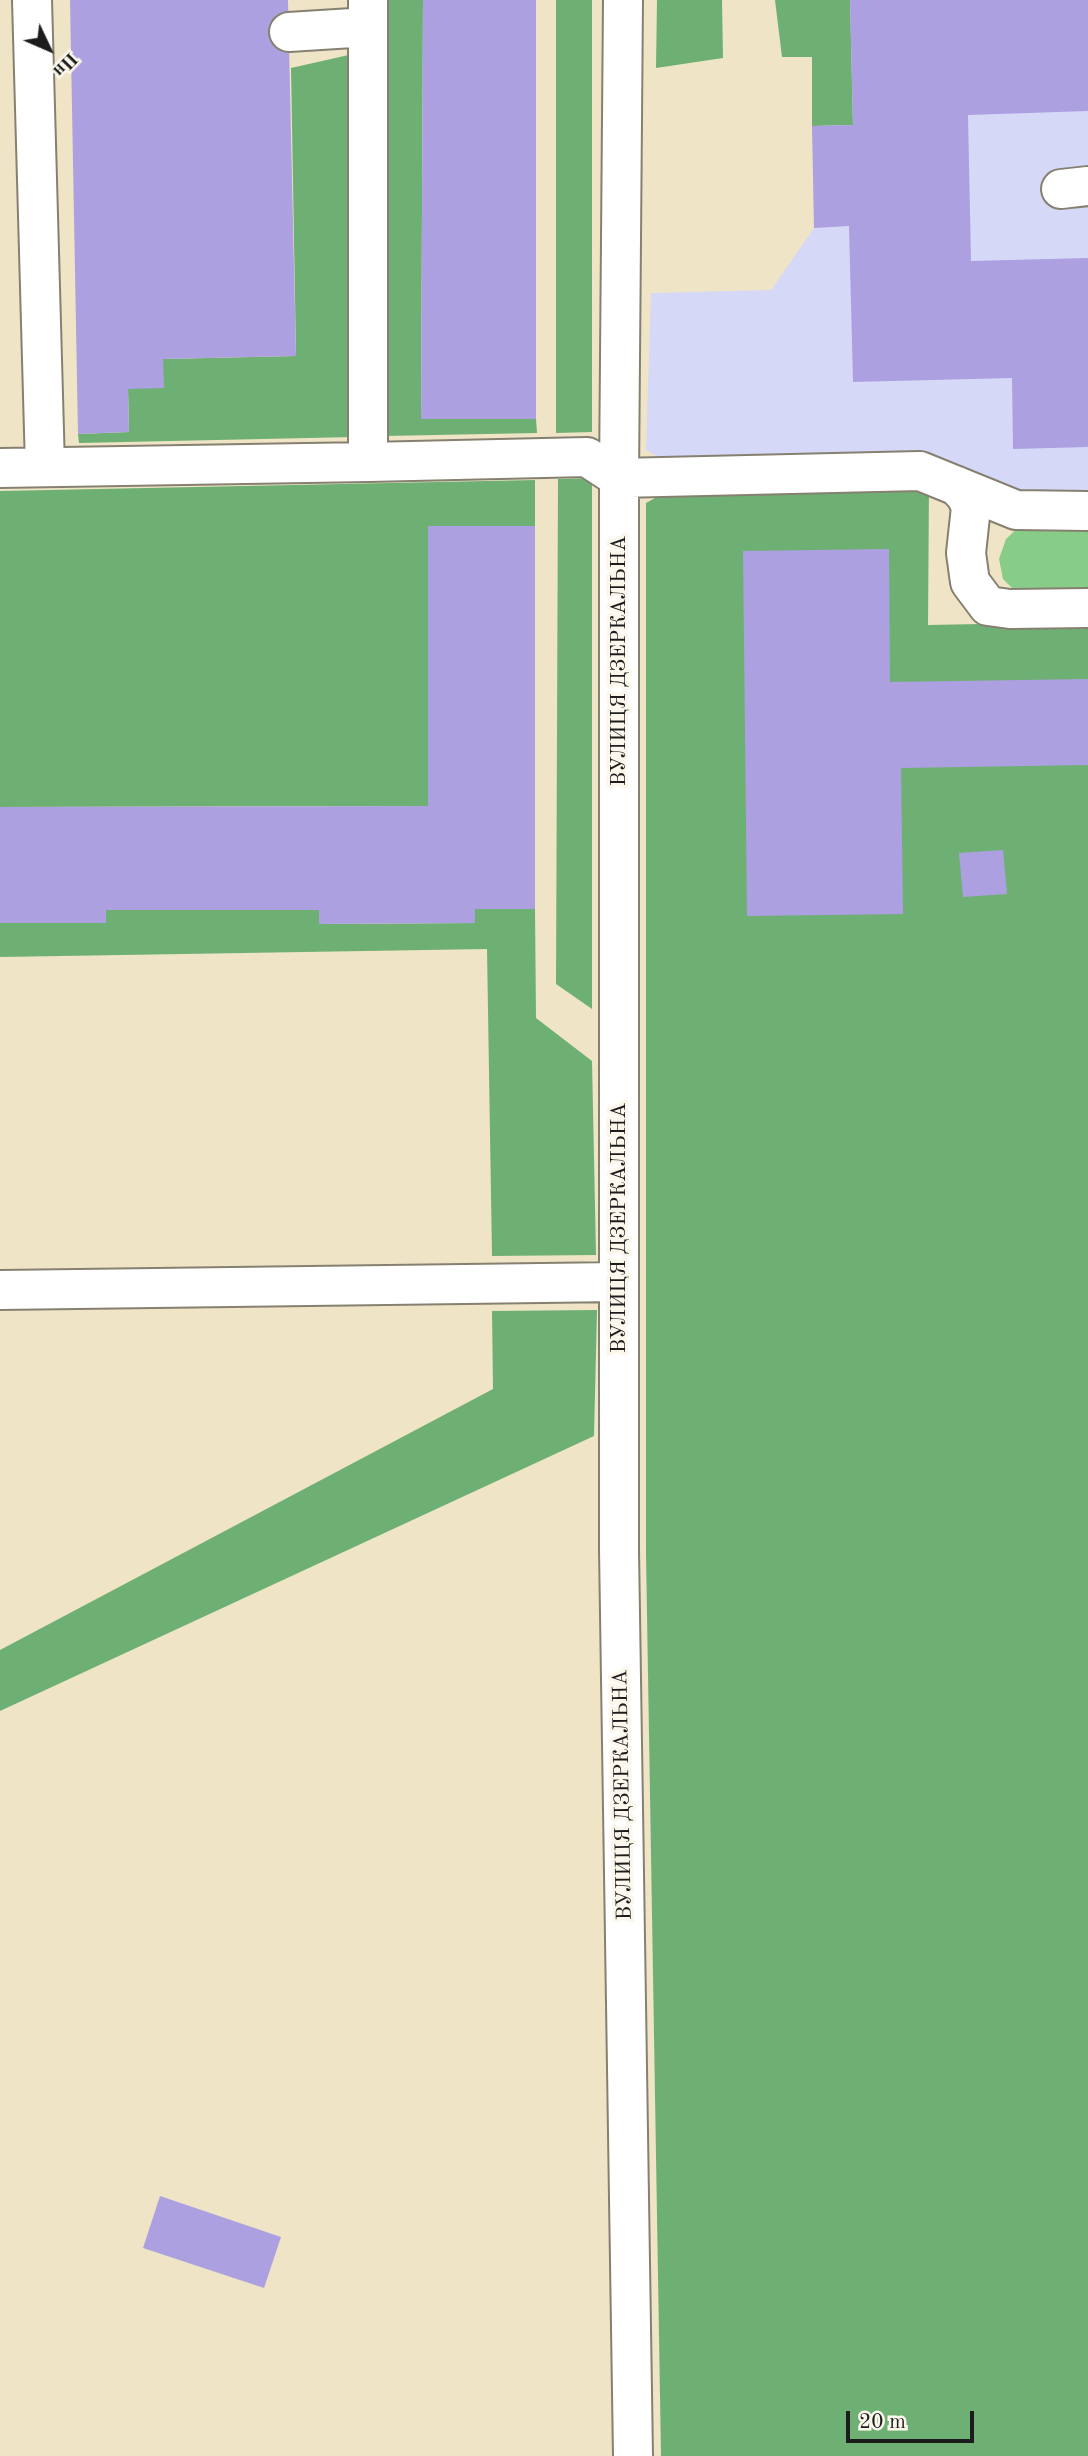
<!DOCTYPE html>
<meta charset="utf-8">
<style>
body{margin:0}
#map{position:relative;width:1088px;height:2456px;overflow:hidden;background:#efe4c6;font-family:"Old Standard TT",serif}
canvas{display:block}
.north{position:absolute;left:14px;top:14px;width:70px;height:70px;-webkit-text-stroke:5px #fbf7ec;paint-order:stroke;rotate:134deg;font-size:19px;font-weight:700;line-height:28px;text-align:center;color:#1c1c1c}
.north::after{content:'';display:block;margin:auto;width:24px;height:32px;background:#1c1c1c;clip-path:polygon(50% 0,100% 100%,50% 72%,0 100%)}
.scale{position:absolute;left:846px;top:2411px;width:128px;height:32px;box-sizing:border-box;border:4px solid #1c1c1c;border-top:0;padding-left:9px;font-size:21px;line-height:24px;white-space:nowrap;color:#1c1c1c;-webkit-text-stroke:5px #fbf7ec;paint-order:stroke}
</style>
<div id="map">
<canvas width="1088" height="2456"></canvas>
<div class="north">Пн</div>
<div class="scale">20 m</div>
</div>
<script>
const ctx = document.querySelector('canvas').getContext('2d');
ctx.lineJoin = 'round';
function fill(path, color) {
  ctx.fillStyle = color;
  ctx.fill(path, 'evenodd');
}
function toPath(rows) {
  const path = new Path2D();
  for (const r of rows) {
    path.moveTo(r[0], r[1]);
    for (let i = 2; i < r.length; i += 2) path.lineTo(r[i], r[i + 1]);
  }
  return path;
}
function strokePath(path, color, width, dash) {
  ctx.strokeStyle = color;
  ctx.lineWidth = width;
  ctx.lineCap = dash ? 'butt' : 'round';
  ctx.setLineDash(dash || []);
  ctx.stroke(path);
}
function drawText(font, color, halo, rows, align = 'center') {
  ctx.font = font + ' "Old Standard TT",serif';
  ctx.lineWidth = 7;
  ctx.setLineDash([]);
  ctx.textBaseline = 'middle';
  ctx.strokeStyle = halo;
  ctx.fillStyle = color;
  for (const [text, x, y, turn = 0] of rows) {
    ctx.save();
    ctx.translate(x, y);
    ctx.rotate((+turn || 0) * Math.PI / 180);
    ctx.textAlign = isNaN(turn) ? turn : align;
    if (halo) ctx.strokeText(text, 0, 0);
    ctx.fillText(text, 0, 0);
    ctx.restore();
  }
}
fill(toPath([
 [775,0,1088,0,1088,498,667,462,646,450,651,293,771,290,814,228,812,57,782,57]
]), '#d6d8f8');
fill(toPath([
 [1021,525,1088,526,1088,590,1015,591,1003,579,999,559,1006,539]
]), '#88cd87');
fill(toPath([
 [385,0,423,0,421,419,536,419,537,433,384,436],
 [556,0,592,0,592,432,556,433],
 [657,0,722,0,723,58,656,68],
 [775,0,850,0,853,125,812,126,812,57,782,57],
 [353,54,354,437,79,443,78,434,129,432,128,389,163,359,296,356,291,68],
 [592,478,592,1009,556,984,558,479],
 [535,480,535,526,428,526,428,806,0,807,0,491],
 [929,486,928,625,1088,622,1088,2456,661,2456,646,1554,646,503,666,492],
 [475,909,535,909,536,1018,592,1061,596,1255,492,1256,487,949,0,957,0,923,106,923,106,910,319,910,320,924,475,923],
 [597,1310,594,1436,0,1711,0,1650,493,1389,492,1311]
]), '#6eb074');
fill(toPath([
 [70,0,288,0,296,356,163,359,164,388,128,389,129,432,78,434],
 [423,0,536,0,536,419,421,419],
 [850,0,1088,0,1088,111,968,115,971,261,1088,258,1088,447,1013,449,1012,378,853,382,849,226,814,228,812,126,853,125],
 [428,526,535,526,535,909,475,909,475,923,319,924,319,910,106,910,106,923,0,923,0,807,428,806],
 [889,549,890,682,1088,679,1088,765,901,768,903,914,747,916,743,551],
 [1003,850,1007,894,963,897,959,853],
 [160,2196,281,2237,264,2288,143,2248]
]), '#aca0e0');
const minor = toPath([
 [32,0,45,467],
 [368,0,368,462,587,457,619,478,920,471,1016,510,1088,511],
 [623,0,619,478,619,1549,633,2456],
 [289,32,368,27],
 [1061,189,1088,186],
 [0,468,368,462],
 [957,486,966,496,971,507,966,553,970,582,988,606,1010,609,1088,608],
 [0,1290,619,1282]
]);
strokePath(minor, '#868071', 42);
strokePath(minor, '#fff', 38);
drawText('21px', '#1c1c1c', '#fbf7ec', [
 ["ВУЛИЦЯ ДЗЕРКАЛЬНА",619,661,-90],
 ["ВУЛИЦЯ ДЗЕРКАЛЬНА",619,1228,-90],
 ["ВУЛИЦЯ ДЗЕРКАЛЬНА",623,1795,-91]
]);
</script>
